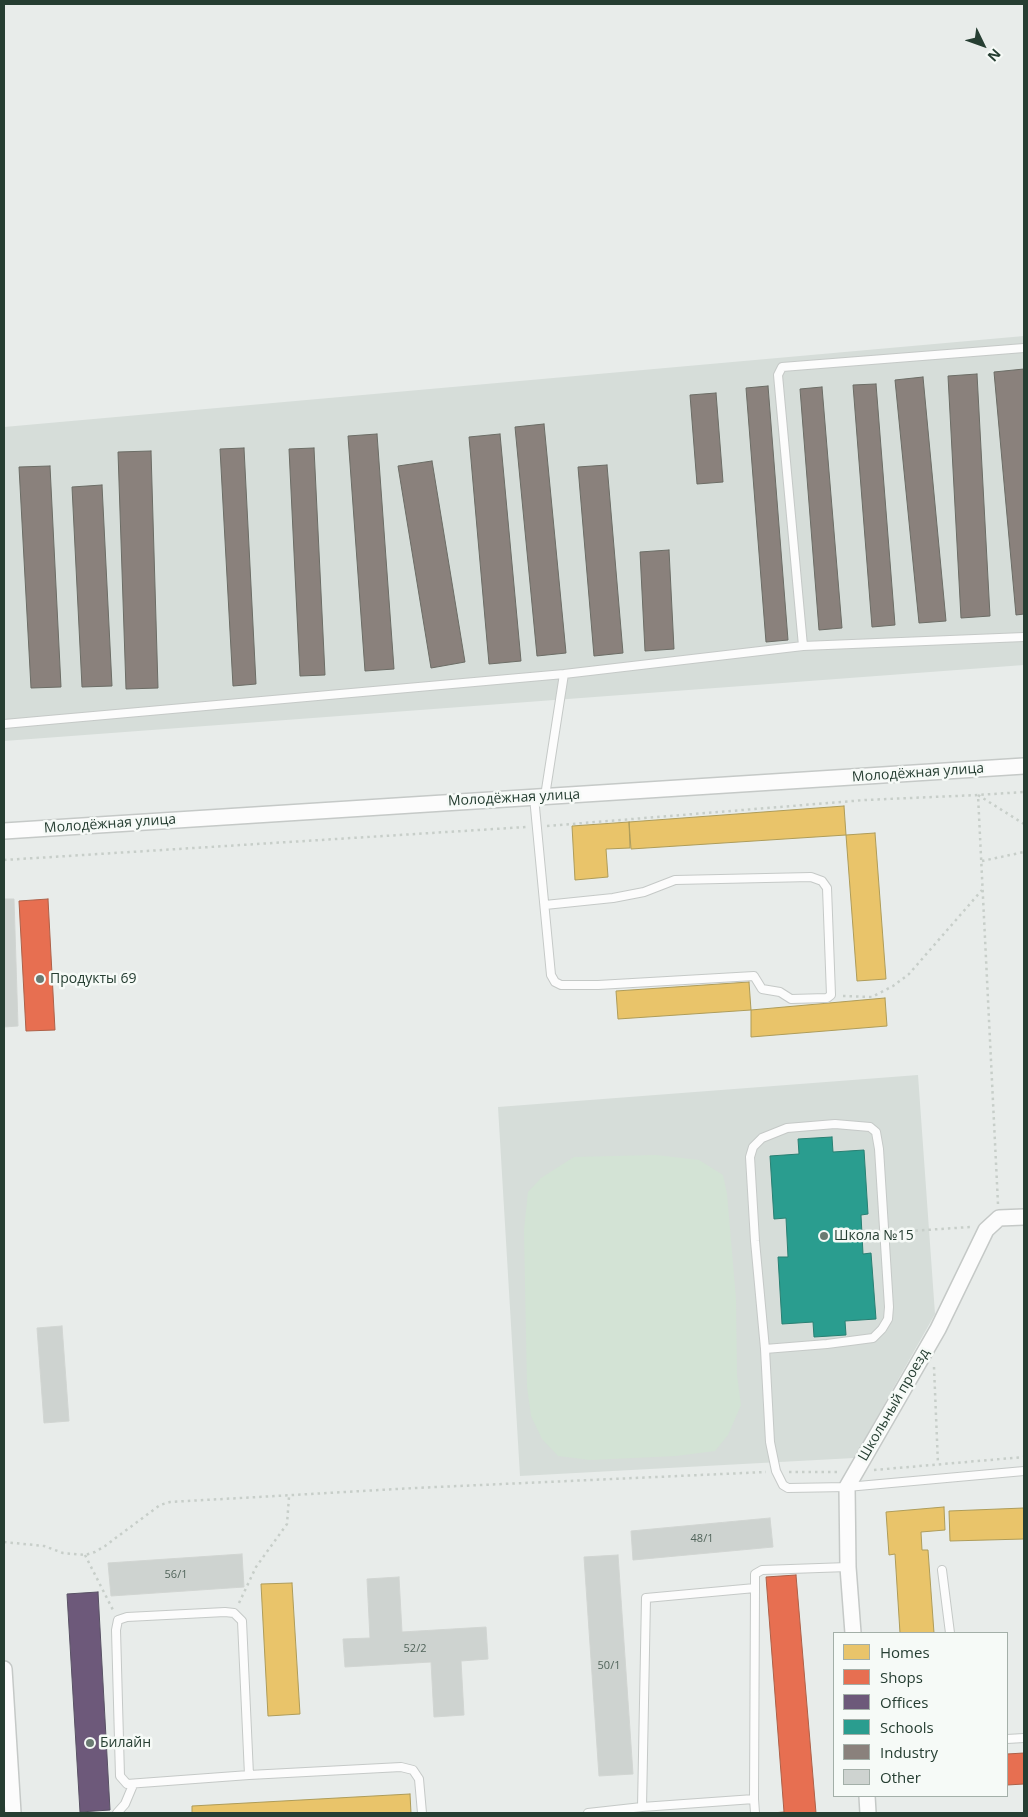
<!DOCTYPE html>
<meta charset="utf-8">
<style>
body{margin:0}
#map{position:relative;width:1028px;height:1817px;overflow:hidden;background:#e8ecea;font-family:"Open Sans",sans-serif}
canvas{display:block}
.frame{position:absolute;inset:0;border:5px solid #263e32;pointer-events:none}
.legend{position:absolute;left:833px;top:1632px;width:175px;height:165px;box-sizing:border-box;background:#f6faf7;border:1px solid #a3afa8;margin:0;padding:6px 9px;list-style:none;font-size:15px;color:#263e32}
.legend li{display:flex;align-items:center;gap:10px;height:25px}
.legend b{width:25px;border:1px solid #a3afa8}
.north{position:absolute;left:958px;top:20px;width:50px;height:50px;-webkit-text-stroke:4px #f6faf7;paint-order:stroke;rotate:132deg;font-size:14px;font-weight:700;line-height:20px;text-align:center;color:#263e32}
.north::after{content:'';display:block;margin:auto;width:18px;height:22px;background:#263e32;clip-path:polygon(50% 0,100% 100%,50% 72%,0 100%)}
</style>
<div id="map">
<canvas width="1028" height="1817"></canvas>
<div class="frame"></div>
<ul class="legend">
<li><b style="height:14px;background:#e9c46a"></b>Homes</li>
<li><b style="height:14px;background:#e76f51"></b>Shops</li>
<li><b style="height:14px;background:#6d597a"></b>Offices</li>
<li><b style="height:14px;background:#2a9d8f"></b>Schools</li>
<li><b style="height:14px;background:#8a817c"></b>Industry</li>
<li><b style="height:14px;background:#ced3d0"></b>Other</li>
</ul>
<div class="north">N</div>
</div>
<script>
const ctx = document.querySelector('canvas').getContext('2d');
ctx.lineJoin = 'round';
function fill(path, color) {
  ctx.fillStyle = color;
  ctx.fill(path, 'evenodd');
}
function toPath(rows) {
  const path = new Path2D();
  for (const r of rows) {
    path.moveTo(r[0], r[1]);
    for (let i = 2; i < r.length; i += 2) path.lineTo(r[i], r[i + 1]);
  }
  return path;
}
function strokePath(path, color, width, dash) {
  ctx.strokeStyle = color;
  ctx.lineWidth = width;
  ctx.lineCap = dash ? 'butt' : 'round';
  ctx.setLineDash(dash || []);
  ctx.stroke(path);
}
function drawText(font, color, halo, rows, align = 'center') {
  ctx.font = font + ' "Open Sans",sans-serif';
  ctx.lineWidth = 5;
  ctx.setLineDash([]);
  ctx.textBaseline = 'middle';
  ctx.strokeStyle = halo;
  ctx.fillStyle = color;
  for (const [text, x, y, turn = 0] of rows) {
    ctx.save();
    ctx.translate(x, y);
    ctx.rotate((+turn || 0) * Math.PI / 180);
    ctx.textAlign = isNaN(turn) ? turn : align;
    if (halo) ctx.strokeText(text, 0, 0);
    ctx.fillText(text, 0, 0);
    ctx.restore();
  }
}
fill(toPath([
 [1024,336,1024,665,4,741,4,427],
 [918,1075,935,1314,854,1458,520,1476,498,1107]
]), '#d6ddd9');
fill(toPath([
 [656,1155,699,1160,723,1175,727,1194,736,1299,737,1375,741,1405,728,1435,715,1451,676,1456,590,1460,558,1456,542,1439,531,1416,527,1387,524,1230,528,1192,541,1178,574,1157]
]), '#d3e3d5');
const homes = toPath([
 [844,806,846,835,631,849,629,822,844,806],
 [629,822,630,848,606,849,608,877,575,880,572,826,629,822],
 [875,833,886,979,857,981,846,835,875,833],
 [749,982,751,1010,618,1019,616,991,749,982],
 [885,998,887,1026,751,1037,751,1010,885,998],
 [944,1507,945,1530,921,1532,922,1550,928,1550,934,1633,900,1633,895,1554,889,1555,886,1512,944,1507],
 [1024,1508,1024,1539,950,1541,949,1511,1024,1508],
 [292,1583,300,1714,268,1716,261,1584,292,1583],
 [410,1794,411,1813,192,1813,192,1806,410,1794]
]);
fill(homes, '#e9c46a');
strokePath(homes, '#ae9c59', 1);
const shops = toPath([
 [48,899,55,1030,26,1031,19,901,48,899],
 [796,1575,816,1813,772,1813,784,1812,766,1577,796,1575],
 [1024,1753,1024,1784,1007,1785,1007,1754,1024,1753]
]);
fill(shops, '#e76f51');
strokePath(shops, '#ad6048', 1);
const offices = toPath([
 [98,1592,110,1810,80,1812,67,1594,98,1592]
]);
fill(offices, '#6d597a');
strokePath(offices, '#585164', 1);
const schools = toPath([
 [832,1137,833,1152,864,1150,868,1214,861,1215,863,1254,871,1253,876,1319,845,1321,846,1335,814,1337,813,1322,782,1324,778,1257,788,1257,786,1218,774,1219,770,1156,799,1154,798,1139,832,1137]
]);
fill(schools, '#2a9d8f');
strokePath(schools, '#298073', 1);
const industry = toPath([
 [1024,369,1024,614,1016,615,994,372,1024,369],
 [977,374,990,616,961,618,948,376,977,374],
 [923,377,946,621,919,623,895,380,923,377],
 [876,384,895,625,872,627,853,385,876,384],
 [768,386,788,640,766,642,746,388,768,386],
 [822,387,842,628,819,630,800,389,822,387],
 [716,393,723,482,697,484,690,395,716,393],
 [544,424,566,653,537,656,515,427,544,424],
 [377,434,394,669,365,671,348,436,377,434],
 [500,434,521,661,489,664,469,437,500,434],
 [244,448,256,684,233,686,220,449,244,448],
 [314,448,325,675,300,676,289,449,314,448],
 [151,451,158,688,126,689,118,452,151,451],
 [432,461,465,662,431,668,398,466,432,461],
 [607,465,623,653,594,656,578,467,607,465],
 [50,466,61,687,31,688,19,467,50,466],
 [102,485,112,686,82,687,72,487,102,485],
 [669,550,674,649,645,651,640,552,669,550]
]);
fill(industry, '#8a817c');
strokePath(industry, '#6c6d66', 1);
const building = toPath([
 [4,899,14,899,18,1026,4,1027,4,899],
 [62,1326,69,1421,44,1423,37,1328,62,1326],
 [770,1518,773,1547,633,1560,631,1531,770,1518],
 [242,1554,244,1587,111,1596,108,1563,242,1554],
 [618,1555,633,1774,599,1776,584,1557,618,1555],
 [399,1577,402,1632,486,1627,488,1659,461,1661,464,1715,434,1717,431,1662,345,1667,343,1639,370,1638,367,1579,399,1577]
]);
fill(building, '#ced3d0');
strokePath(building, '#d1d5d2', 1);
const service = toPath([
 [803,646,778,375,782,367,1024,348],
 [4,724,564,674,803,646,1024,637],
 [545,796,564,674],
 [534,797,551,975,555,982,561,985,598,985,754,976,762,989,780,992,791,999,827,998,831,995,827,888,822,881,811,877,675,880,644,892,613,898,545,905],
 [765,1349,827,1344,873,1338,882,1329,888,1319,889,1307,879,1149,876,1132,870,1127,835,1124,787,1128,762,1138,753,1147,750,1157,755,1241,765,1349,770,1442,776,1471,783,1485,788,1488,847,1487,1024,1471],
 [942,1570,950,1633],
 [755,1588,755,1574,762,1570,848,1567],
 [1007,1739,1024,1738],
 [249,1775,242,1621,234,1613,225,1612,127,1617,118,1620,116,1630,120,1776,127,1784,249,1775,401,1767,413,1770,419,1779,422,1813],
 [754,1799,755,1813],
 [117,1813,125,1804,133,1785],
 [588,1813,642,1807,754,1799,755,1588,646,1598,642,1807]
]);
const minor = toPath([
 [4,831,1024,766],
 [853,1633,848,1567,847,1487,938,1329,986,1230,999,1218,1024,1217],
 [4,1669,13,1813],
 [867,1796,868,1813]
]);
strokePath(service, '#c5c9c7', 10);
strokePath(minor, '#c5c9c7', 18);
strokePath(toPath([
 [547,826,865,800,978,795,1024,792],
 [4,860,526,827],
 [982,861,1024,852],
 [843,996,872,997,893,986,909,974,982,890],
 [998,1204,978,795,1024,824],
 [896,1232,970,1227],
 [934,1367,938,1464],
 [874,1470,1024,1457],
 [789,1472,838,1472],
 [4,1542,44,1546,63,1553,85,1555,95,1552,105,1546,160,1505,170,1502,415,1488,766,1472],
 [85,1555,113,1610],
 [239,1603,256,1567,287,1524,289,1497]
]), '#c7cec9', 2.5, [2.5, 4]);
strokePath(service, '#fcfcfc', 8);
strokePath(minor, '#fcfcfc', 15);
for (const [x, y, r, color] of [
 [40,979,5,"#6a7b72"],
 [824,1236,5,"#6a7b72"],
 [90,1743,5,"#6a7b72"]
]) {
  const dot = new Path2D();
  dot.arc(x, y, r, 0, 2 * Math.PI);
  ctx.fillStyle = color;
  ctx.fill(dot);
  strokePath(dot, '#f6faf7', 2);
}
drawText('11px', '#51645a', null, [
 ["48/1",702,1539],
 ["56/1",176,1575],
 ["52/2",415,1649],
 ["50/1",609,1666]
]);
drawText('14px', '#263e32', '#f6faf7', [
 ["Молодёжная улица",918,773,-4],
 ["Молодёжная улица",514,798,-3],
 ["Молодёжная улица",110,824,-4],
 ["Школьный проезд",894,1405,-60]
]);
drawText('14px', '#263e32', '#f6faf7', [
 ["Продукты 69",50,979],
 ["Школа №15",834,1236],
 ["Билайн",100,1743]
], 'left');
</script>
